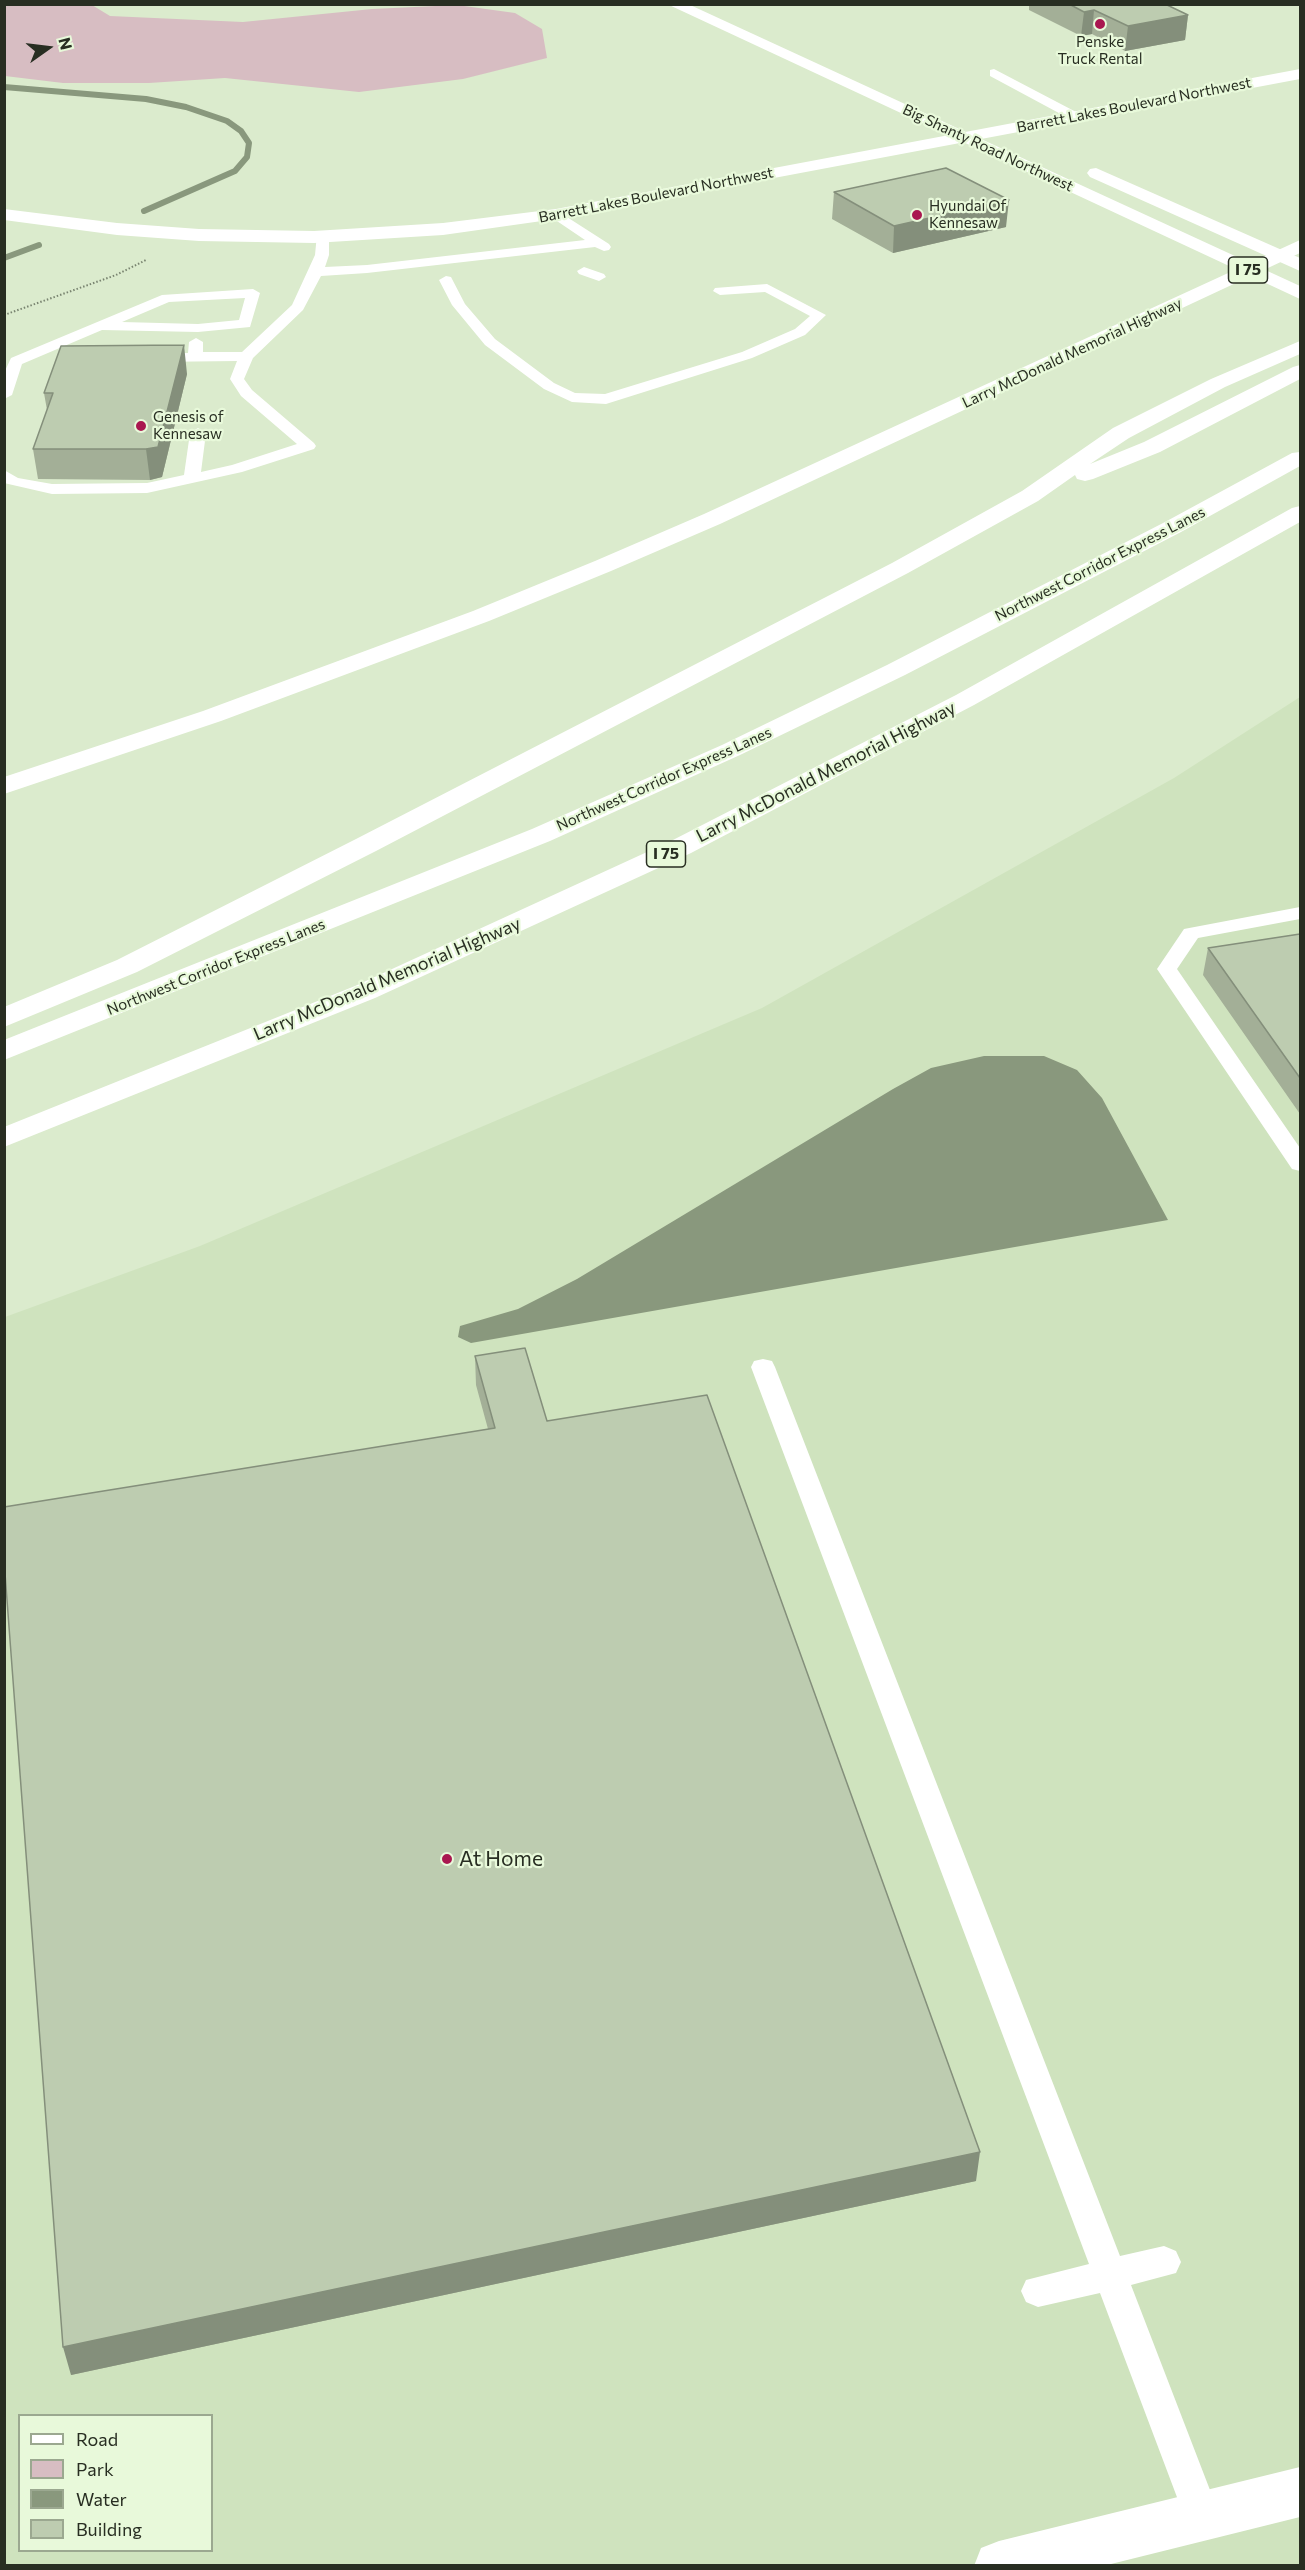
<!DOCTYPE html>
<style>
body{margin:0}
#map{position:relative;width:1305px;height:2570px;overflow:hidden;background:#dbebcd;font-family:Commissioner,sans-serif}
canvas{display:block}
.frame{position:absolute;inset:0;border:6px solid #282e22;pointer-events:none}
.legend{position:absolute;left:18px;top:2414px;width:195px;height:138px;box-sizing:border-box;background:#e8f9da;border:2px solid #9ba890;margin:0;padding:8px 10px;list-style:none;font-size:18px;color:#282e22}
.legend li{display:flex;align-items:center;gap:12px;height:30px}
.legend b{width:30px;border:2px solid #9ba890}
.north{position:absolute;left:18px;top:18px;width:60px;height:60px;-webkit-text-stroke:4px #e8f9da;paint-order:stroke;rotate:76deg;font-size:16px;font-weight:700;line-height:24px;text-align:center;color:#282e22}
.north::after{content:'';display:block;margin:auto;width:21px;height:27px;background:#282e22;clip-path:polygon(50% 0,100% 100%,50% 72%,0 100%)}
</style>
<div id="map">
<canvas width="1305" height="2570"></canvas>
<div class="frame"></div>
<ul class="legend">
<li><b style="height:8px;background:#fff"></b>Road</li>
<li><b style="height:16px;background:#d7bdc2"></b>Park</li>
<li><b style="height:16px;background:#89987d"></b>Water</li>
<li><b style="height:16px;background:#bdccb0"></b>Building</li>
</ul>
<div class="north">N</div>
</div>
<script>
const ctx = document.querySelector('canvas').getContext('2d');
ctx.lineJoin = 'round';
function fill(path, color) {
  ctx.fillStyle = color;
  ctx.fill(path, 'evenodd');
}
function toPath(rows) {
  const path = new Path2D();
  for (const r of rows) {
    path.moveTo(r[0], r[1]);
    for (let i = 2; i < r.length; i += 2) path.lineTo(r[i], r[i + 1]);
  }
  return path;
}
function strokePath(path, color, width, dash) {
  ctx.strokeStyle = color;
  ctx.lineWidth = width;
  ctx.lineCap = dash ? 'butt' : 'round';
  ctx.setLineDash(dash || []);
  ctx.stroke(path);
}
function drawText(font, color, halo, rows, align = 'center') {
  ctx.font = font + ' Commissioner,sans-serif';
  ctx.lineWidth = 4.5;
  ctx.setLineDash([]);
  ctx.textBaseline = 'middle';
  ctx.strokeStyle = halo;
  ctx.fillStyle = color;
  for (const [text, x, y, turn = 0] of rows) {
    ctx.save();
    ctx.translate(x, y);
    ctx.rotate((+turn || 0) * Math.PI / 180);
    ctx.textAlign = isNaN(turn) ? turn : align;
    if (halo) ctx.strokeText(text, 0, 0);
    ctx.fillText(text, 0, 0);
    ctx.restore();
  }
}
fill(toPath([
 [1300,697,1300,2565,5,2566,5,1317,200,1246,762,1008,1174,778],
 [20,2416,212,2416,212,2550,20,2550]
]), '#cfe3be');
fill(toPath([
 [5,4,92,5,110,16,243,22,372,9,457,5,515,13,542,29,547,58,463,79,359,92,225,78,149,83,63,83,5,76]
]), '#d7bdc2');
fill(toPath([
 [984,1056,1044,1056,1077,1070,1102,1098,1168,1220,471,1343,458,1337,460,1326,518,1309,577,1279,893,1089,931,1068]
]), '#89987d');
strokePath(toPath([
 [4,87,146,99,186,107,227,121,241,131,249,143,247,157,235,171,144,211],
 [4,258,39,245]
]), '#89987d', 6);
strokePath(toPath([
 [4,315,116,275,146,260]
]), '#798470', 2, [1.5, 2]);
fill(toPath([
 [994,69,1078,113,1080,116,1078,119,1070,119,990,76,990,70,994,69],
 [556,210,609,244,611,247,609,250,604,251,595,247,367,273,321,276,303,310,253,358,244,379,252,390,314,443,316,446,314,449,242,472,147,493,52,494,4,483,4,470,18,478,52,484,147,483,184,475,190,433,198,428,206,433,201,472,232,465,297,444,241,396,230,379,237,361,152,362,145,358,152,354,188,353,189,342,196,338,203,342,203,352,242,352,292,305,315,255,317,234,327,234,329,237,329,255,325,267,367,265,585,240,551,217,549,214,551,211,556,210],
 [584,267,604,274,606,277,599,281,579,274,577,271,584,267],
 [446,276,451,277,465,304,495,339,554,383,575,393,605,394,742,352,795,329,810,316,765,292,720,295,713,291,715,288,767,284,826,315,805,335,752,358,606,404,572,402,544,389,485,345,452,305,439,280,446,276],
 [253,289,260,293,250,327,198,332,102,330,22,364,12,395,4,399,4,373,11,358,162,295,253,289],
 [245,298,239,320,198,324,122,322,169,302,245,298],
 [1300,907,1300,919,1198,938,1177,969,1300,1148,1300,1171,1292,1169,1157,969,1184,929,1300,907],
 [763,1359,772,1361,775,1367,1120,2256,1164,2246,1176,2251,1181,2262,1176,2273,1131,2285,1220,2516,1215,2529,1202,2534,1189,2529,1100,2293,1038,2307,1026,2302,1021,2291,1026,2280,1089,2264,751,1367,754,1361,763,1359]
]), '#fff');
fill(toPath([
 [667,4,688,4,1300,286,1300,299,667,4],
 [1096,168,1300,258,1300,271,1090,177,1087,173,1090,169,1096,168]
]), '#fff');
fill(toPath([
 [1300,69,1300,79,556,219,443,235,314,243,199,241,117,235,4,220,4,209,117,223,199,229,314,231,443,223,556,209,1300,69],
 [1300,2467,1300,2517,1103,2566,974,2566,981,2548,999,2541,1300,2467]
]), '#fff');
fill(toPath([
 [1300,240,1300,253,720,524,611,571,489,621,221,721,4,794,4,777,203,711,473,611,595,561,704,514,1300,240],
 [1300,341,1300,354,1225,387,1129,438,1090,464,1144,442,1293,367,1300,365,1300,379,1160,452,1093,479,1085,481,1077,479,1075,475,1038,501,908,573,376,851,137,972,4,1027,4,1007,117,960,356,839,892,563,1022,491,1113,428,1211,379,1300,341],
 [1300,452,1300,466,1181,532,905,675,740,755,550,841,4,1060,4,1040,532,829,722,745,887,665,1165,522,1292,453,1300,452],
 [1300,506,1300,522,974,705,691,853,375,998,4,1147,4,1127,355,986,671,841,956,695,1292,508,1300,506]
]), '#fff');
fill(toPath([
 [1029,4,1165,4,1188,15,1185,40,1125,51,1092,34,1081,36,1029,10],
 [834,192,1006,227,893,253,832,219],
 [187,374,162,477,150,480,38,479,33,449,47,410,44,393],
 [1300,934,1300,1114,1203,975,1208,948],
 [475,1356,547,1421,976,2181,71,2375,488,1429,476,1385]
]), '#a3af97');
fill(toPath([
 [1094,10,1092,34,1081,36,1084,12],
 [1188,15,1185,40,1125,51,1128,26],
 [1009,200,1006,227,893,253,894,226],
 [184,345,187,374,162,477,150,480,146,449],
 [980,2152,976,2181,71,2375,63,2347]
]), '#848f7b');
const building = toPath([
 [1069,4,1165,4,1188,15,1128,26,1094,10,1084,12,1069,4],
 [946,168,1009,200,894,226,834,192,946,168],
 [184,345,158,447,146,449,33,449,53,393,44,393,61,346,184,345],
 [1300,934,1300,1078,1208,948,1300,934],
 [525,1348,547,1421,707,1395,980,2152,63,2347,4,1560,4,1507,495,1428,475,1356,525,1348]
]);
fill(building, '#bdccb0');
strokePath(building, '#848f7b', 1.5);
for (const [x, y, r, color] of [
 [1100,24,6,"#a91750"],
 [917,215,6,"#a91750"],
 [141,426,6,"#a91750"],
 [447,1859,6,"#a91750"]
]) {
  const dot = new Path2D();
  dot.arc(x, y, r, 0, 2 * Math.PI);
  ctx.fillStyle = color;
  ctx.fill(dot);
  strokePath(dot, '#e8f9da', 2);
}
drawText('15px', '#282e22', '#e8f9da', [
 ["Penske",1100,42,"center"],
 ["Truck Rental",1100,59,"center"],
 ["Hyundai Of",929,206],
 ["Kennesaw",929,223],
 ["Genesis of",153,417],
 ["Kennesaw",153,434]
], 'left');
drawText('15px', '#282e22', '#e8f9da', [
 ["Barrett Lakes Boulevard Northwest",1134,105,-11],
 ["Big Shanty Road Northwest",988,148,25],
 ["Barrett Lakes Boulevard Northwest",656,195,-11],
 ["Larry McDonald Memorial Highway",1072,353,-25],
 ["Northwest Corridor Express Lanes",1100,564,-27],
 ["Northwest Corridor Express Lanes",664,779,-24],
 ["Northwest Corridor Express Lanes",216,967,-22]
]);
for (const [x, y, w] of [
 [1248,270,39],
 [666,854,39]
]) {
  const box = new Path2D();
  box.roundRect(x - w / 2, y - 13, w, 26, 4.5);
  ctx.fillStyle = '#e8f9da';
  ctx.fill(box);
  strokePath(box, '#282e22', 1.5);
}
drawText('bold 16px', '#282e22', null, [
 ["I 75",1248,270],
 ["I 75",666,854]
]);
drawText('18px', '#282e22', '#e8f9da', [
 ["Larry McDonald Memorial Highway",826,772,-27],
 ["Larry McDonald Memorial Highway",387,979,-23]
]);
drawText('21px', '#282e22', '#e8f9da', [
 ["At Home",459,1859]
], 'left');
</script>
